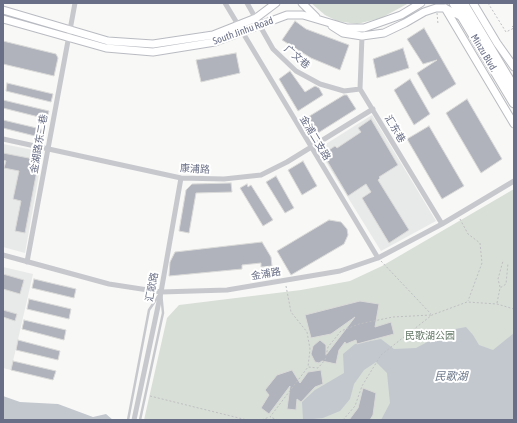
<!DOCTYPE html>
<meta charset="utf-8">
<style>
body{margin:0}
#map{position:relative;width:517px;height:423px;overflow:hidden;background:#f8f8f6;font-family:"Asap Condensed",sans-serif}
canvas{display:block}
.frame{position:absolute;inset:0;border:4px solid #696f86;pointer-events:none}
</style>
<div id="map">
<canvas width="517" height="423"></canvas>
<div class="frame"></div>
</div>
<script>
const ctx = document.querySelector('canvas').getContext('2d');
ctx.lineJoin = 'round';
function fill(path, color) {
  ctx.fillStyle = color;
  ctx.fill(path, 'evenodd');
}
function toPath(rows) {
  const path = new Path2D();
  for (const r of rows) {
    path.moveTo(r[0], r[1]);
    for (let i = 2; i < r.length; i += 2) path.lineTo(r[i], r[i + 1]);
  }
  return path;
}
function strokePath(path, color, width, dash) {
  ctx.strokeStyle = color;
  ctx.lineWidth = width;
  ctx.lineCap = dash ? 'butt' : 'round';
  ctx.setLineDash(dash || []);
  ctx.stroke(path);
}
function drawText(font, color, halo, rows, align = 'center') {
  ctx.font = font + ' "Asap Condensed","Noto Sans SC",sans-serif';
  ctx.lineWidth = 4;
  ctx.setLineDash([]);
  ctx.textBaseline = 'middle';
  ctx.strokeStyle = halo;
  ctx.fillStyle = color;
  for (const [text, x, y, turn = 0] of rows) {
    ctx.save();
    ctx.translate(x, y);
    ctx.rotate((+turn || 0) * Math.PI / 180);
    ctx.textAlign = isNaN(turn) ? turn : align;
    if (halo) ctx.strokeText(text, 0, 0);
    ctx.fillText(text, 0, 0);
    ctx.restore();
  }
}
fill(toPath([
 [372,115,436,221,381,251,318,149],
 [3,144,43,152,25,253,3,247],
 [3,267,33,274,11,370,3,368]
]), '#e8e9e9');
fill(toPath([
 [311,3,409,3,381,18,357,24,337,21,325,15],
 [514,189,514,420,144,420,167,318,179,305,301,290,350,281,382,266]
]), '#d8dfd7');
fill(toPath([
 [466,327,473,335,479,345,493,350,514,333,514,420,381,420,390,403,387,373,376,362,364,370,354,384,350,399,340,411,323,418,303,420,302,402,315,390,344,373,343,354,355,344,381,339,394,349,416,348,450,330],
 [3,396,20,402,58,404,93,417,106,414,113,420,3,420]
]), '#c3c8cf');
const building = toPath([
 [295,21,306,29,349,45,340,70,311,58,282,40,295,21],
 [424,28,456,84,432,99,417,73,437,60,423,64,407,39,424,28],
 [3,41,56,54,58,58,54,76,3,64,3,41],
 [403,48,409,68,377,78,373,59,403,48],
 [236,53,240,73,201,82,196,60,236,53],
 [290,71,305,92,315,86,319,88,323,95,298,111,279,79,290,71],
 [410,79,430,114,414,125,394,90,410,79],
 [7,83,53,94,51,102,6,91,7,83],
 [344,95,347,95,356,109,318,133,308,117,344,95],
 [467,99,502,159,481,173,446,113,467,99],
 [3,100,49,111,47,119,3,108,3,100],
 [371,119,398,165,379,177,380,178,378,180,409,230,389,243,362,198,371,192,366,184,348,196,323,154,335,146,337,148,361,132,358,128,371,119],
 [3,120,45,130,43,138,3,128,3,120],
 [429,126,464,186,442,199,407,139,429,126],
 [3,153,39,160,25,233,15,231,21,201,13,199,19,171,4,168,6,161,3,160,3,153],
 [303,161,317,186,302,195,288,170,303,161],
 [276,176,294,208,285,213,266,182,276,176],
 [231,183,232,192,196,193,189,233,179,231,186,190,192,184,231,183],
 [247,184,248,187,251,185,273,220,263,226,240,188,247,184],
 [329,220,341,222,347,229,348,235,344,244,291,275,277,251,329,220],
 [262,242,271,257,272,266,261,267,261,263,242,265,242,269,169,276,170,262,175,252,262,242],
 [3,274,24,280,20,294,3,289,3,274],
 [34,279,76,289,74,298,32,288,34,279],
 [29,299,71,309,69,319,27,309,29,299],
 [360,301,379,304,375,327,391,322,394,334,357,344,356,340,346,344,345,342,339,350,336,364,322,361,319,363,315,362,311,354,313,346,320,340,326,345,326,355,355,317,331,334,311,338,305,315,360,301],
 [3,310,17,314,15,321,3,317,3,310],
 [24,320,66,330,64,340,22,329,24,320],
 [18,340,60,351,58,360,16,350,18,340],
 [13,361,56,371,53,380,11,370,13,361],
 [292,370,300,383,308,372,321,370,323,384,315,387,301,402,297,399,296,410,287,409,290,386,269,414,261,408,269,395,265,390,277,375,292,370],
 [363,388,376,393,373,415,370,420,349,420,358,408,363,388]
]);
fill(building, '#b0b3bc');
strokePath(building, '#d9dad8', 1);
const secondary = toPath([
 [302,3,316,17],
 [473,3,497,43,514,67],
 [445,8,514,124],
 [3,10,108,41,153,44,213,35,256,18,276,3],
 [3,19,106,48,153,52,215,42,287,15,303,15,347,28,364,28,401,15,421,3],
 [332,26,343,33,362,36,384,33,405,23,424,12,436,8,445,8,462,17]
]);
const highway = toPath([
 [454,3,514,103],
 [463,3,514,88]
]);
strokePath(secondary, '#b9bbc2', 9);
strokePath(highway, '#b9babf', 11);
strokePath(toPath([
 [488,3,506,32,514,28,512,26],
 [437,13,438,24],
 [460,219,468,234,480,243,482,263,468,301],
 [381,261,431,314],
 [286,286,291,312,307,332,310,349,308,367],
 [500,287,498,279,503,261],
 [497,303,500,288,506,284,508,263],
 [150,396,247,420],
 [262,420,269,417],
 [278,420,270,417,308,367,318,368,325,360,328,347,341,331,359,324,393,317,431,315],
 [343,420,355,406,362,386,381,355,432,315,467,302,497,304,514,309]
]), '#bebfc2', 1, [2, 2]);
strokePath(toPath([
 [225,3,378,258],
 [247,3,273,49,296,71,320,84,344,91,360,89],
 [362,36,360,89,442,224],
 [3,139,181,178,224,179,261,175,287,162,373,109],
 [3,255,109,284,161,292,227,290,340,271,378,258,442,224,514,181],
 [27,262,75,3],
 [134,420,161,292,181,178]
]), '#c7c8cd', 5);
strokePath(secondary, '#fff', 7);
strokePath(highway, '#fff', 9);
strokePath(toPath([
 [128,420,149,310,161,292,163,313,140,420]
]), '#c7c8cd', 2.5);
drawText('10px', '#696f86', '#fff', [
 ["South Jinhu Road",243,31,-20],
 ["Minzu Blvd.",484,53,59],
 ["广文巷",297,57,40],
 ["汇东巷",395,129,59],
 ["金浦二支路",315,138,59],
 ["金湖路东二巷",39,144,-80],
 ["康浦路",195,169,3],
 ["金浦路",266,274,-10],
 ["汇歌路",152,287,-79]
]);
drawText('10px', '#637866', '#fff', [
 ["民歌湖公园",430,336]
]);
drawText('italic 11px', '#697688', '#fff', [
 ["民歌湖",451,377]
]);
</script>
